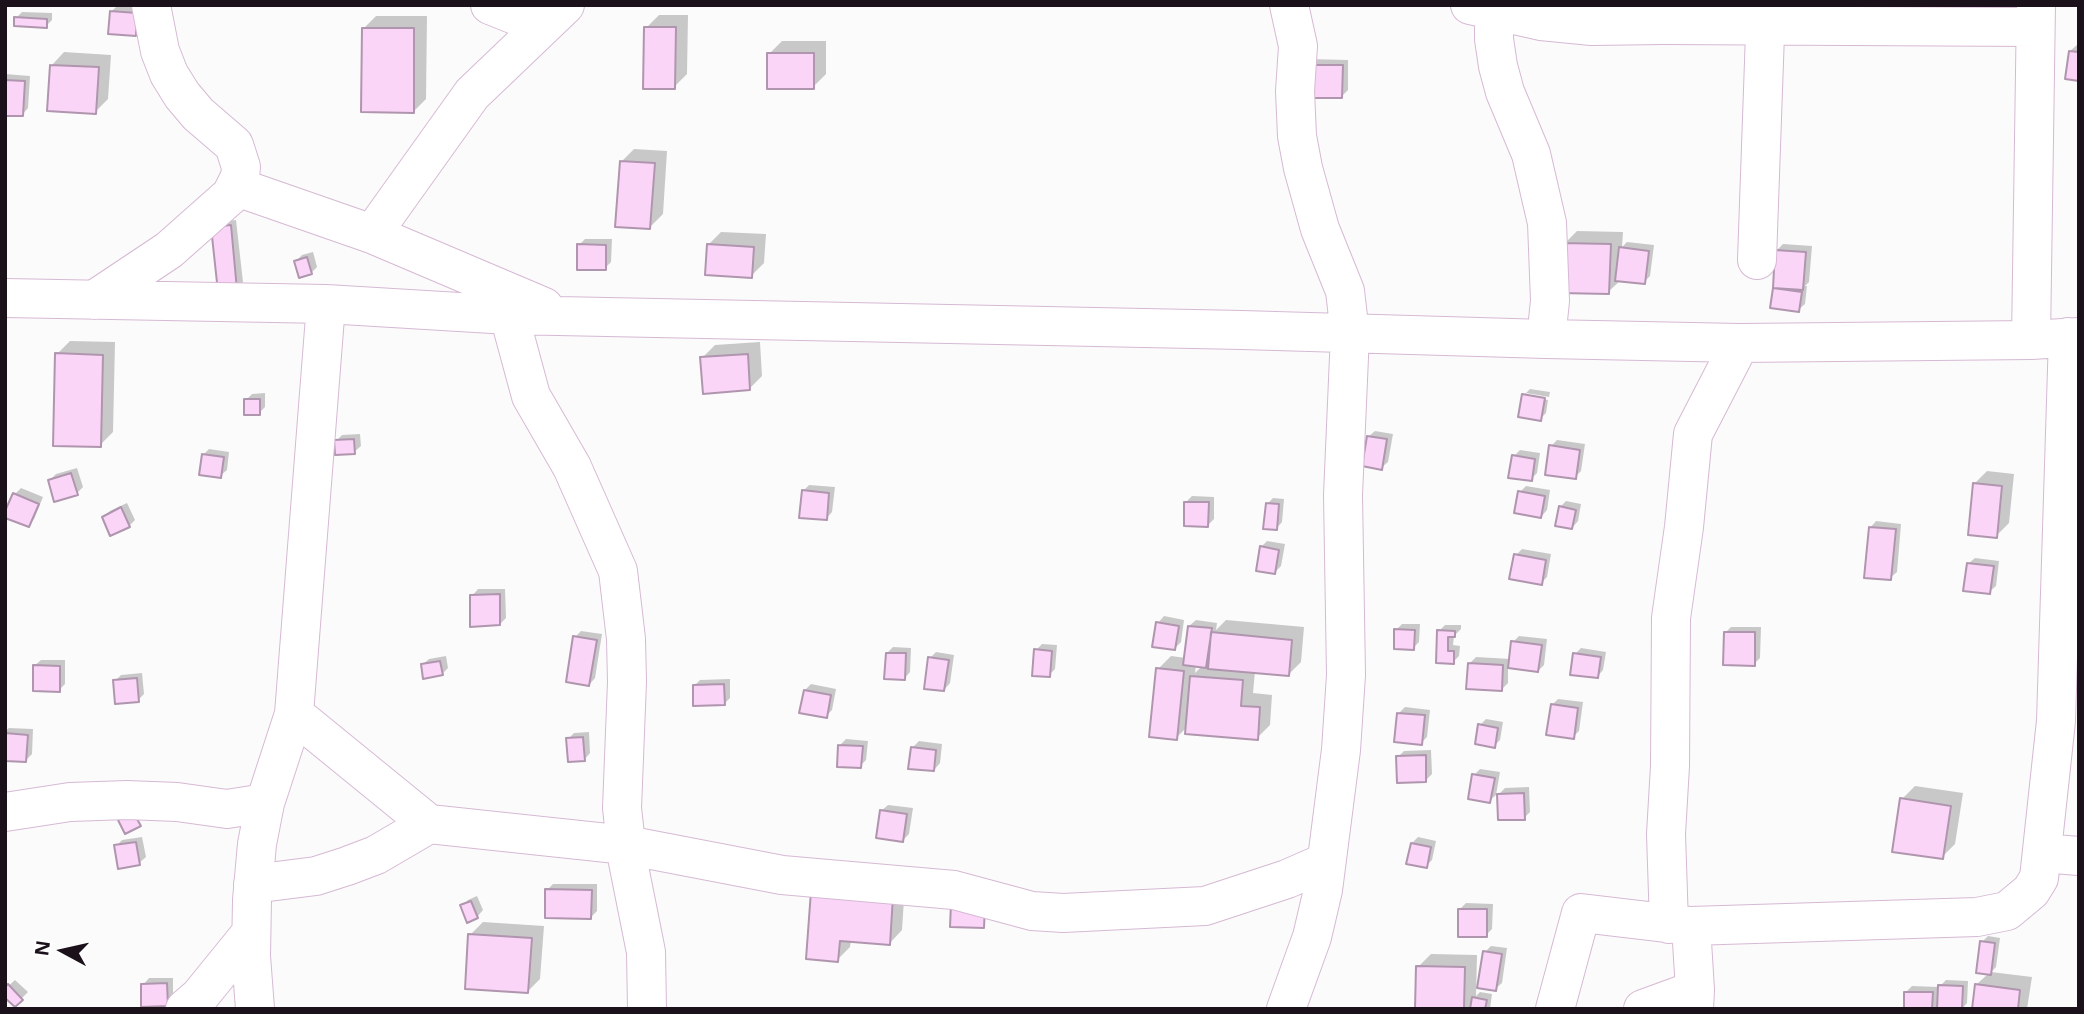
<!DOCTYPE html>
<style>
body{margin:0}
#map{position:relative;width:2084px;height:1014px;overflow:hidden;background:#fbfbfb;font-family:"Noto Sans",sans-serif}
canvas{display:block}
.frame{position:absolute;inset:0;border:7px solid #1b111a;pointer-events:none}
.north{position:absolute;left:28px;top:916px;width:70px;height:70px;-webkit-text-stroke:5px #fff;paint-order:stroke;rotate:278deg;font-size:19px;font-weight:700;line-height:28px;text-align:center;color:#1b111a}
.north::after{content:'';display:block;margin:auto;width:24px;height:32px;background:#1b111a;clip-path:polygon(50% 0,100% 100%,50% 72%,0 100%)}
</style>
<div id="map">
<canvas width="2084" height="1014"></canvas>
<div class="frame"></div>
<div class="north">N</div>
</div>
<script>
const ctx = document.querySelector('canvas').getContext('2d');
ctx.lineJoin = 'round';
function fill(path, color) {
  ctx.fillStyle = color;
  ctx.fill(path, 'evenodd');
}
function toPath(rows) {
  const path = new Path2D();
  for (const r of rows) {
    path.moveTo(r[0], r[1]);
    for (let i = 2; i < r.length; i += 2) path.lineTo(r[i], r[i + 1]);
  }
  return path;
}
function strokePath(path, color, width, dash) {
  ctx.strokeStyle = color;
  ctx.lineWidth = width;
  ctx.lineCap = dash ? 'butt' : 'round';
  ctx.setLineDash(dash || []);
  ctx.stroke(path);
}
fill(toPath([
 [117,6,142,8,142,28,135,34,111,12],
 [22,12,52,13,52,20,46,26,16,18],
 [659,15,688,15,687,74,674,87,646,28],
 [376,16,427,16,426,99,413,112,363,29],
 [782,41,826,41,826,74,813,87,769,54],
 [2077,45,2079,46,2079,80,2070,51],
 [64,52,111,55,108,99,95,112,52,65],
 [1307,59,1348,60,1348,90,1342,96],
 [5,74,30,76,28,108,22,115,5,114],
 [634,149,667,151,663,214,650,227,621,162],
 [236,220,243,282,236,288,219,222],
 [1577,231,1623,232,1622,247,1627,242,1654,245,1650,276,1644,282,1621,280,1608,292,1564,244],
 [721,232,766,234,764,263,751,276,708,245],
 [585,239,612,239,611,262,605,268,579,245],
 [1783,244,1812,246,1809,282,1805,286,1807,286,1805,304,1798,310,1772,307,1777,250],
 [313,252,317,267,311,273,296,261,302,255],
 [70,341,115,342,113,432,100,445,57,354],
 [760,342,762,376,749,389,702,358,715,345],
 [1530,389,1550,392,1549,397,1526,393,1526,397,1548,400,1546,413,1540,419,1524,395],
 [265,393,265,407,259,413,246,400,252,394],
 [1375,431,1393,434,1388,462,1381,468,1368,437],
 [360,434,361,446,354,452,336,441,342,435],
 [1557,440,1585,444,1581,471,1575,477,1551,446],
 [209,449,229,452,227,470,220,476,203,455],
 [1520,450,1540,453,1537,473,1531,479,1514,456],
 [77,468,83,487,77,493,50,480,56,474],
 [1987,471,2014,474,2009,523,1996,536,1974,484],
 [809,485,835,487,832,512,826,519,803,491],
 [1526,486,1550,490,1547,510,1541,517,1520,492],
 [21,488,43,497,34,519,28,525,15,494],
 [1192,496,1214,497,1214,519,1208,525,1186,502],
 [1273,498,1284,499,1282,522,1276,529,1267,504],
 [1566,501,1581,504,1578,521,1572,528,1560,507],
 [127,503,135,520,129,526,104,517,110,511],
 [1876,521,1901,524,1897,572,1890,578,1870,528],
 [1267,541,1285,544,1281,566,1275,572,1261,547],
 [1522,549,1551,554,1547,577,1541,583,1516,555],
 [1975,558,1999,561,1996,586,1989,592,1968,564],
 [478,589,505,589,506,618,500,624,472,596],
 [1164,616,1184,620,1181,642,1175,648,1158,623],
 [1196,620,1217,623,1216,630,1226,620,1304,627,1301,662,1288,675,1255,671,1253,693,1272,695,1270,725,1257,738,1187,727,1176,738,1158,669,1171,656,1186,658,1189,626],
 [1196,665,1202,666,1195,673],
 [1402,624,1420,624,1419,642,1413,648,1396,630],
 [1445,625,1461,625,1461,629,1454,636,1453,645,1460,646,1459,656,1453,662,1439,631],
 [1731,627,1761,627,1760,658,1754,664,1725,633],
 [581,631,602,634,595,678,589,685,575,637],
 [1519,636,1547,639,1544,665,1538,671,1508,667,1508,683,1501,690,1470,663,1476,657,1511,659,1513,642],
 [1042,644,1057,645,1055,669,1049,675,1036,650],
 [893,647,911,648,910,672,904,679,887,653],
 [1581,648,1606,652,1603,670,1597,677,1575,654],
 [936,652,954,655,950,683,944,690,930,658],
 [446,656,448,668,442,674,422,665,429,659],
 [41,660,65,660,65,684,59,690,34,666],
 [142,673,144,694,138,700,115,681,121,675],
 [730,679,730,698,724,704,694,686,700,680],
 [811,684,836,689,832,710,826,716,805,690],
 [1558,699,1583,702,1579,731,1573,737,1552,705],
 [1405,707,1430,710,1427,737,1421,743,1399,713],
 [1486,719,1503,722,1500,740,1494,746,1480,725],
 [9,728,33,729,32,754,25,761,5,759,5,731],
 [589,732,590,753,584,760,568,739,574,733],
 [846,739,868,741,866,760,860,766,840,745],
 [919,741,942,744,940,763,934,770,913,747],
 [1431,750,1432,774,1426,780,1398,757,1404,751],
 [1480,769,1500,772,1496,795,1489,801,1474,775],
 [1915,786,1963,793,1955,844,1942,857,1902,799],
 [1529,787,1530,812,1524,818,1499,794,1505,788],
 [888,805,913,808,909,834,903,840,881,811],
 [142,837,146,857,139,863,116,846,122,840],
 [1418,837,1436,841,1432,860,1426,866,1412,843],
 [553,884,597,884,597,911,591,917,547,890],
 [905,884,902,930,890,943,851,940,850,947,837,960,812,891],
 [477,896,483,910,477,917,462,906,468,900],
 [1466,903,1493,904,1492,929,1486,935,1460,909],
 [483,922,544,926,540,979,527,992,470,935],
 [1988,936,2000,938,1996,967,1991,972,2032,977,2027,1009,1974,1009,1977,984,1989,973,1982,942],
 [1491,946,1507,948,1502,983,1495,989,1485,952],
 [1431,954,1477,955,1476,996,1480,992,1492,994,1490,1009,1417,1009,1418,967],
 [149,978,173,978,173,998,167,1004,143,985],
 [15,980,28,992,15,1005,5,989],
 [1946,980,1968,981,1967,1003,1962,1009,1906,1009,1906,992,1912,986,1939,987]
]), '#0003');
const building = toPath([
 [110,11,137,13,136,36,108,34,110,11],
 [14,17,47,19,47,28,14,26,14,17],
 [644,27,676,27,675,89,643,89,644,27],
 [362,28,414,28,414,113,361,112,362,28],
 [2069,51,2079,52,2079,81,2065,79,2069,51],
 [767,53,814,53,814,89,767,89,767,53],
 [50,65,99,67,96,114,47,111,50,65],
 [1300,65,1343,65,1342,98,1299,98,1300,65],
 [5,80,25,81,23,116,5,116,5,80],
 [620,161,655,163,650,229,615,227,620,161],
 [231,225,237,290,218,292,211,227,231,225],
 [1562,243,1611,244,1609,294,1560,293,1562,243],
 [577,244,606,245,606,270,577,270,577,244],
 [707,244,754,247,752,278,705,275,707,244],
 [1619,247,1649,251,1645,284,1615,281,1619,247],
 [1775,250,1806,252,1803,290,1773,288,1775,250],
 [307,257,312,274,299,278,294,261,307,257],
 [1773,288,1802,292,1799,312,1770,308,1773,288],
 [55,353,103,355,101,447,53,446,55,353],
 [748,354,750,390,703,394,700,357,748,354],
 [1522,394,1545,398,1541,421,1518,417,1522,394],
 [244,399,260,399,260,415,244,415,244,399],
 [1367,436,1387,439,1382,470,1362,466,1367,436],
 [354,439,355,454,335,455,334,440,354,439],
 [1549,445,1580,450,1576,479,1545,475,1549,445],
 [202,454,224,457,221,478,199,475,202,454],
 [1512,455,1535,459,1532,481,1508,478,1512,455],
 [71,473,78,495,54,502,48,480,71,473],
 [1973,483,2002,486,1997,538,1968,535,1973,483],
 [802,490,829,493,827,520,799,518,802,490],
 [1518,491,1545,496,1541,518,1514,513,1518,491],
 [13,493,39,504,29,527,5,518,5,511,13,493],
 [1184,502,1209,502,1208,527,1184,526,1184,502],
 [1266,503,1279,504,1277,530,1263,529,1266,503],
 [1559,506,1576,510,1572,529,1555,526,1559,506],
 [121,507,130,527,110,536,102,517,121,507],
 [1869,527,1896,529,1891,580,1864,578,1869,527],
 [1260,546,1279,550,1275,574,1256,571,1260,546],
 [1514,554,1546,560,1542,585,1509,579,1514,554],
 [1967,563,1994,566,1990,594,1963,591,1967,563],
 [500,594,500,625,470,627,470,595,500,594],
 [1156,622,1179,626,1175,650,1152,647,1156,622],
 [1188,626,1212,628,1206,668,1183,665,1188,626],
 [1394,629,1415,630,1414,650,1394,649,1394,629],
 [1437,630,1455,631,1455,637,1448,637,1448,651,1454,651,1454,664,1436,663,1437,630],
 [1211,632,1292,640,1289,676,1208,669,1211,632],
 [1724,632,1755,632,1755,666,1723,665,1724,632],
 [573,636,597,640,589,686,566,682,573,636],
 [1511,641,1542,645,1538,672,1508,668,1511,641],
 [1034,649,1052,651,1050,677,1032,676,1034,649],
 [886,653,906,653,905,680,884,679,886,653],
 [1573,653,1601,657,1598,678,1570,675,1573,653],
 [928,657,949,660,944,691,924,689,928,657],
 [440,661,443,675,423,679,421,664,440,661],
 [1468,663,1503,665,1502,691,1466,689,1468,663],
 [33,665,60,666,60,692,33,691,33,665],
 [1156,668,1184,671,1177,740,1149,737,1156,668],
 [1190,676,1243,680,1241,706,1260,707,1258,740,1185,734,1190,676],
 [137,678,139,702,115,704,113,680,137,678],
 [724,684,725,705,693,706,693,685,724,684],
 [804,690,831,695,827,718,799,713,804,690],
 [1551,704,1578,708,1574,739,1546,735,1551,704],
 [1397,713,1425,715,1422,745,1394,742,1397,713],
 [1478,724,1498,728,1495,748,1475,744,1478,724],
 [5,733,28,735,26,762,5,761,5,733],
 [583,737,585,761,568,762,566,738,583,737],
 [838,745,863,746,861,768,837,767,838,745],
 [911,747,936,750,934,771,908,769,911,747],
 [1426,755,1426,782,1397,783,1396,756,1426,755],
 [1472,774,1495,778,1490,803,1468,799,1472,774],
 [1524,793,1525,820,1498,820,1497,794,1524,793],
 [1900,798,1951,806,1943,859,1892,852,1900,798],
 [880,810,907,814,903,842,876,838,880,810],
 [133,812,141,826,125,834,118,820,133,812],
 [136,842,140,865,118,869,114,845,136,842],
 [1411,843,1431,847,1427,868,1406,864,1411,843],
 [545,889,592,890,591,919,545,918,545,889],
 [811,891,893,896,890,945,840,941,838,962,806,959,811,891],
 [471,901,478,918,467,923,460,905,471,901],
 [951,903,985,904,984,928,950,927,951,903],
 [1458,909,1487,909,1487,937,1458,937,1458,909],
 [468,934,532,938,528,993,465,989,468,934],
 [1980,941,1995,943,1991,975,1976,973,1980,941],
 [1483,951,1502,954,1496,991,1477,988,1483,951],
 [1416,966,1465,967,1464,1009,1415,1009,1416,966],
 [167,983,168,1006,141,1007,141,984,167,983],
 [8,984,23,1000,15,1007,5,998,5,987,8,984],
 [1975,984,2020,990,2018,1009,1972,1009,1975,984],
 [1938,985,1963,986,1962,1009,1937,1009,1938,985],
 [1904,992,1933,992,1932,1009,1904,1009,1904,992],
 [1472,997,1487,1000,1485,1009,1470,1009,1472,997]
]);
fill(building, '#fad5f7');
strokePath(building, '#b095ae', 2);
const minor = toPath([
 [490,5,515,15,547,21],
 [1470,5,1541,21,1592,26,1662,25,2035,27],
 [1494,5,1494,39,1498,66,1505,92,1531,154,1547,223,1550,301,1546,339],
 [237,187,372,234,544,307],
 [372,234,472,94,565,5],
 [1757,260,1766,5],
 [5,298,326,304,509,315,1242,330,1546,339,1740,343,2031,340,2079,337],
 [94,300,169,250,231,195,240,177,241,167,234,145,198,114,182,95,169,74,160,51,151,5],
 [509,315,531,396,572,467,618,571,626,639,627,682,622,808,628,862,646,952,647,1009],
 [2031,340,2036,5],
 [294,714,429,824,626,845,782,875,954,890,1032,911,1063,913,1205,906,1287,879,1326,862],
 [5,812,70,802,127,800,177,802,227,809,265,803],
 [2042,853,2079,856],
 [253,884,316,876,347,866,376,855,429,824],
 [1669,924,1666,834,1670,766,1671,618,1684,527,1693,434,1740,343],
 [1691,926,1695,990,1694,1009],
 [185,1009,199,997,251,933],
 [255,1009,251,956,252,900,257,844,265,803,294,714,326,304],
 [1286,1009,1312,937,1323,890,1341,750,1346,675,1343,495,1350,334,1345,291,1320,229,1303,168,1297,136,1295,91,1298,46,1289,5],
 [1555,1009,1581,913,1691,926,1977,917,2007,911,2031,891,2039,878,2056,721,2068,337],
 [1643,1009,1695,990]
]);
strokePath(minor, '#d6b9d4', 40);
strokePath(minor, '#fff', 38);
</script>
